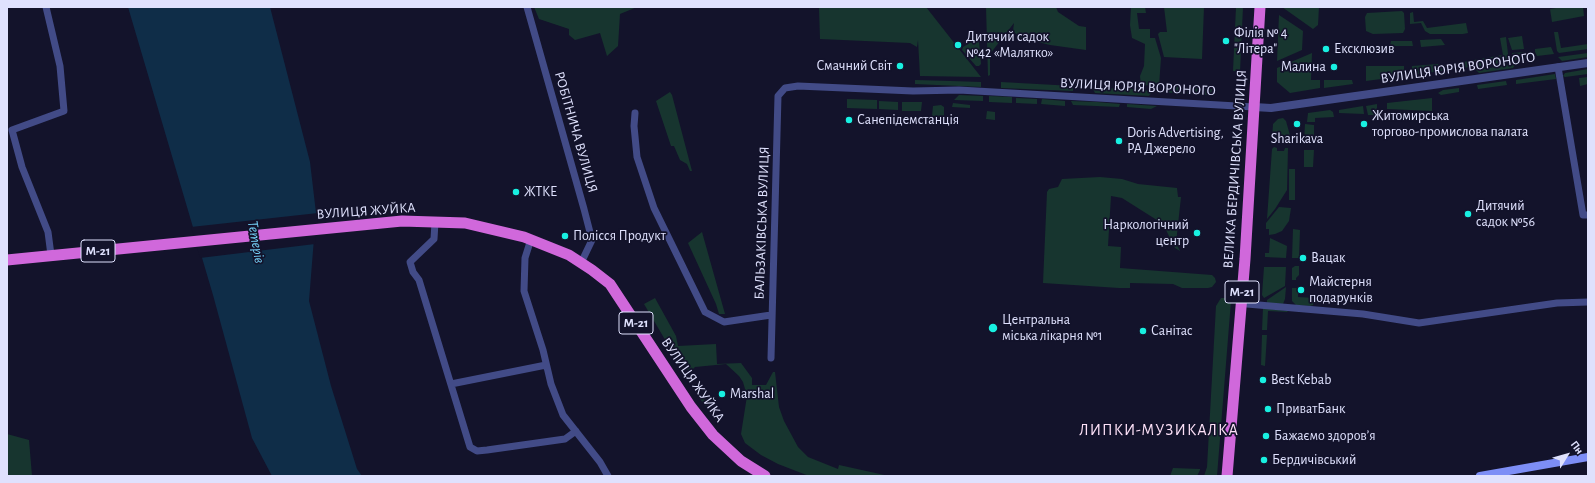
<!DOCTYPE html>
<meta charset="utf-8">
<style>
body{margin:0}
#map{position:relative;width:1595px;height:483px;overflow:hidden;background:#13132b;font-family:"Alegreya Sans",sans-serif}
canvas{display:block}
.frame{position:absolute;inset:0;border:8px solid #dfe1fd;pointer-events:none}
.north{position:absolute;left:1547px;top:435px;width:40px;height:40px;-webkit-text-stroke:3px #13132b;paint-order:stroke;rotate:53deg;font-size:11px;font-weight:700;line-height:16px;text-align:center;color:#dfe1fd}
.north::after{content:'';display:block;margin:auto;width:14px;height:18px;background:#dfe1fd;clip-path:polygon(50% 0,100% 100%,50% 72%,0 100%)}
</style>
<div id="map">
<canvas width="1595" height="483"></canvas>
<div class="frame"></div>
<div class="north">Пн</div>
</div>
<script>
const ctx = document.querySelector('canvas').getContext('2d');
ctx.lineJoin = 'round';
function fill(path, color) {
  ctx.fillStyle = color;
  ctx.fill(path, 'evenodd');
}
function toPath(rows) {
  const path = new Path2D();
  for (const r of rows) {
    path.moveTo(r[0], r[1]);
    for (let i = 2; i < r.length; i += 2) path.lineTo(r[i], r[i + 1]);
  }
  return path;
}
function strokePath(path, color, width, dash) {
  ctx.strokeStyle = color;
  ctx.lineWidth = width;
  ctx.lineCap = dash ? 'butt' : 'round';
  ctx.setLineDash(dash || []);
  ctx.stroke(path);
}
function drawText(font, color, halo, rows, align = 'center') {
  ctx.font = font + ' "Alegreya Sans",sans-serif';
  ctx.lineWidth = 3.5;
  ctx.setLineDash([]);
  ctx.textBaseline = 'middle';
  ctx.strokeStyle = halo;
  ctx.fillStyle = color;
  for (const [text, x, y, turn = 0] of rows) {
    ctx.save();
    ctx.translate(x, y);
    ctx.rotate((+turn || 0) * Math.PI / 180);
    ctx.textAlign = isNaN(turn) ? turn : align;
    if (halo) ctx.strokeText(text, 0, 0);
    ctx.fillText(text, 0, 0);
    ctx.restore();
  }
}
fill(toPath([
 [534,7,637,7,620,14,618,46,607,56,600,33,575,40,569,35,569,29,539,19],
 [819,7,926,7,981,77,920,76,918,40,917,47,910,43,820,39],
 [986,7,1056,7,1058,12,1079,26,1086,27,1086,50,1050,45,1021,38,1013,31,1014,23,990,54,990,75,988,76],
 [1131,7,1145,7,1146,13,1137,13,1139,29,1150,29,1150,38,1155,38,1161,58,1159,86,1141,85,1140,76,1144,66,1145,44,1132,38,1130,25],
 [1164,7,1204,7,1202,59,1164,57,1158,34,1160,32,1167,32],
 [1236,7,1243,7,1240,72,1233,71],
 [1282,7,1319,7,1318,25,1313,29],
 [1562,7,1583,7,1584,16,1552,22,1550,9],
 [1402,11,1404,13,1405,29,1403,33,1373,34,1366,31,1365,17,1367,13],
 [1413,12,1414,22,1423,21,1427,28,1466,23,1468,33,1463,34,1430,34,1425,31,1421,23,1410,24,1410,13],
 [1279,15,1303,31,1302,50,1277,61],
 [1554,32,1558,32,1561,48,1588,44,1588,49,1559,53,1557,51],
 [1522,36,1524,49,1512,50,1508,38],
 [1506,37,1509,62,1475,67,1474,60,1503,55,1500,38],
 [1441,39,1445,45,1421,47,1420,40],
 [975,40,979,41,981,64,979,66,976,66,962,50,963,47],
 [1391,41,1412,41,1413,46,1390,46],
 [1551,47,1554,54,1537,56,1535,52,1535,49],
 [1524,52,1525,59,1513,60,1512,53],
 [1312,53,1311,80,1320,80,1320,88,1290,93,1277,82,1277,68],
 [1588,53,1588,57,1562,61,1558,57],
 [1469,61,1470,67,1412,75,1412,66,1438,64,1439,66],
 [1516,64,1513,68,1479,73,1476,70],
 [1366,66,1404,66,1404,76,1366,81],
 [1588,69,1588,74,1565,77,1563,76,1565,73],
 [1555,74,1556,79,1516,84,1516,80],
 [1588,77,1588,84,1580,86,1579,78],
 [915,80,951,81,981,82,981,87,915,84],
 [1324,80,1352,80,1353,84,1324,88],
 [1506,81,1507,85,1478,89,1477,85],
 [1001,82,1073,86,1073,91,1001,88],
 [1163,85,1185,86,1184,94,1163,92],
 [1095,88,1131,89,1153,91,1149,96,1095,93,1093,89],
 [1187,88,1212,89,1211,95,1187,94],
 [1459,88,1459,92,1441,95,1438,93,1443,90],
 [670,92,672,95,692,171,690,171,687,164,680,160,674,146,671,146,656,101],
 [959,95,983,96,983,101,954,100],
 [989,96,1012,97,1012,103,989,102],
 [1016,98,1037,99,1037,104,1016,103],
 [1432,98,1432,111,1387,109,1387,103],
 [847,99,877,100,877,109,847,108],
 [1042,99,1065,101,1065,106,1041,104],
 [879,101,898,102,898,110,879,109],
 [1071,101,1097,102,1120,104,1119,107,1073,105],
 [902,102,922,102,921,111,902,111],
 [953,103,970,105,970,108,952,107],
 [1127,104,1157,106,1151,109,1127,107],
 [1377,104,1377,115,1368,115,1366,106],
 [941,105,944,107,944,116,932,116,933,106],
 [1363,106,1364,114,1339,113,1339,110],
 [1330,110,1333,112,1334,117,1315,118,1315,122,1307,122,1308,113],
 [987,111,995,112,995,120,986,119],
 [1283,118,1286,121,1291,139,1288,139,1288,142,1285,142,1285,139,1278,138,1277,141,1274,141,1274,140,1272,139,1273,124,1278,119],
 [1305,124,1314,125,1314,142,1304,142],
 [1274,147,1277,148,1277,151,1284,151,1285,148,1288,148,1287,190,1275,209,1267,219,1272,149],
 [1304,150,1314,150,1313,167,1304,167],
 [1289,169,1295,169,1295,200,1289,200],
 [1100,177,1122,179,1138,184,1177,188,1178,197,1181,197,1176,243,1180,251,1175,248,1164,226,1160,222,1122,198,1111,196,1108,246,1121,247,1120,268,1212,275,1215,278,1216,282,1212,287,1208,288,1182,288,1173,284,1130,283,1130,288,1119,288,1043,283,1047,192,1049,189,1058,187,1062,179],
 [1279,207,1291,208,1289,221,1282,231,1275,234,1269,235,1269,229,1266,229,1266,223],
 [1293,229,1300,230,1299,258,1292,258],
 [702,232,725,314,719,314,716,304,688,243],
 [1270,238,1287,246,1286,258,1265,257,1265,253,1269,253],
 [1295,266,1299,266,1299,275,1296,278,1296,280,1292,280,1292,268],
 [1264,267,1286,267,1285,286,1264,298,1262,295],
 [1286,287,1285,299,1283,304,1267,303,1267,300],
 [1292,288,1298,288,1298,297,1315,298,1313,305,1310,306,1296,305,1292,301],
 [655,298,676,336,678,346,716,344,717,364,741,363,752,378,752,385,766,385,773,372,775,372,779,407,784,421,798,447,808,457,838,469,839,465,889,476,809,476,778,464,761,455,745,443,741,434,747,396,743,382,739,376,726,364,695,367,689,373,667,343,644,304],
 [1221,298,1228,298,1231,301,1217,476,1204,476,1207,467,1216,306],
 [1263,308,1288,311,1287,312,1268,311,1267,330,1262,330],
 [1262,335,1267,335,1265,366,1261,365],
 [700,394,719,418,716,420,697,395],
 [7,434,29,440,32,476,7,476],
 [1173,468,1200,469,1200,470,1197,476,1170,476]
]), '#17352f');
fill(toPath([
 [128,7,270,7,310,162,316,213,309,301,331,386,357,469,362,476,272,476,252,438,213,295]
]), '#0f2d48');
fill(toPath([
 [318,213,315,244,200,258,191,227]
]), '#13132b');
strokePath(toPath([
 [46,7,60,66,64,111,12,130,22,167,48,232,51,255],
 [527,7,584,209,592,240,581,263],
 [1558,67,1583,215,1588,215],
 [635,113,634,126,637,157,654,208,705,312,724,322,771,315],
 [435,222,434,239,410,262,413,272,419,280,470,447,477,451,487,450,565,439,576,431],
 [531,239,525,258,524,291,543,350,551,384,563,415,600,462,608,476],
 [1247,304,1363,314,1419,323,1557,303,1588,302],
 [771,358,778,96,785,88,798,86,913,91,959,90,1254,107],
 [451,384,546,365]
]), '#424b87', 7);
strokePath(toPath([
 [1254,107,1271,108,1588,63]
]), '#424b87', 8);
strokePath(toPath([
 [1480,476,1588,457]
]), '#7d8ef6', 8);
strokePath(toPath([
 [7,260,402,221,465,223,524,237,569,255,592,270,610,284,691,407,713,435,741,461,765,476],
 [1227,476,1245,259,1260,7]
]), '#d068db', 11);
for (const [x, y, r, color] of [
 [1226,41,4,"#18f0e1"],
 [958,45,4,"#18f0e1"],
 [1326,49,4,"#18f0e1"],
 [900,66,4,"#18f0e1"],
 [1334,67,4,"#18f0e1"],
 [849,120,4,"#18f0e1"],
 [1297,124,4,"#18f0e1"],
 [1364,124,4,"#18f0e1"],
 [1119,141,4,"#18f0e1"],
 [516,192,4,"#18f0e1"],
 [1468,214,4,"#18f0e1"],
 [1197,233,4,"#18f0e1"],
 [565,236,4,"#18f0e1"],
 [1303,258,4,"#18f0e1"],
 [1301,290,4,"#18f0e1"],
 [993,328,5,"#18f0e1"],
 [1143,331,4,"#18f0e1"],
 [1263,380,4,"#18f0e1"],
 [722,394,4,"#18f0e1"],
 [1268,409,4,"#18f0e1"],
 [1266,436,4,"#18f0e1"],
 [1264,460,4,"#18f0e1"]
]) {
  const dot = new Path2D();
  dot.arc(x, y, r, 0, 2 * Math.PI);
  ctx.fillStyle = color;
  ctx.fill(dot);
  strokePath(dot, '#13132b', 1.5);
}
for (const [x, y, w] of [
 [98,251,34],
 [1242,292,34],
 [636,323,34]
]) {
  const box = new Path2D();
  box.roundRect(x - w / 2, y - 11, w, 22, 3);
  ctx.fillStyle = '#13132b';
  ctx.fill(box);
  strokePath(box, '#dfe1fd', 1);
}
drawText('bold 13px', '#dfe1fd', null, [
 ["М-21",98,251],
 ["М-21",1242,292],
 ["М-21",636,323]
]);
drawText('14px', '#dfe1fd', '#13132b', [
 ["Філія № 4",1234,33],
 ["\"Літера\"",1234,49],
 ["Дитячий садок",966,37],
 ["№42 «Малятко»",966,53],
 ["Ексклюзив",1334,49],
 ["Смачний Світ",892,66,"right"],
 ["Малина",1326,67,"right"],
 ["Житомирська",1372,116],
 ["торгово-промислова палата",1372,132],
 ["Санепідемстанція",857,120],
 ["Doris Advertising,",1127,133],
 ["РА Джерело",1127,149],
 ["Sharikava",1297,139,"center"],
 ["ЖТКЕ",524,192],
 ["Дитячий",1476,206],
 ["садок №56",1476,222],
 ["Наркологічний",1189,225,"right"],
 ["центр",1189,241,"right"],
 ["Полісся Продукт",573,236],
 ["Вацак",1311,258],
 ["Майстерня",1309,282],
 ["подарунків",1309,298],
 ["Центральна",1002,320],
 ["міська лікарня №1",1002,336],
 ["Санітас",1151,331],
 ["Best Kebab",1271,380],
 ["Marshal",730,394],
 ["ПриватБанк",1276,409],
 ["Бажаємо здоровʼя",1274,436],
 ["Бердичівський",1272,460]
], 'left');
drawText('14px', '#dfe1fd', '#13132b', [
 ["ВУЛИЦЯ ЮРІЯ ВОРОНОГО",1458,68,-8],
 ["ВУЛИЦЯ ЮРІЯ ВОРОНОГО",1138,87,3],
 ["РОБІТНИЧА ВУЛИЦЯ",576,132,74],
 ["ВЕЛИКА БЕРДИЧІВСЬКА ВУЛИЦЯ",1235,169,-86],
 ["ВУЛИЦЯ ЖУЙКА",366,211,-4],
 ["БАЛЬЗАКІВСЬКА ВУЛИЦЯ",762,223,-88],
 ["ВУЛИЦЯ ЖУЙКА",693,380,55]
]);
drawText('italic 15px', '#74d0f6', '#13132b', [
 ["Тетерів",256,242,80]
]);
ctx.letterSpacing = '1px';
drawText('16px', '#fde1f8', '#13132b', [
 ["ЛИПКИ-МУЗИКАЛКА",1159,430]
]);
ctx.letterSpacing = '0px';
</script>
